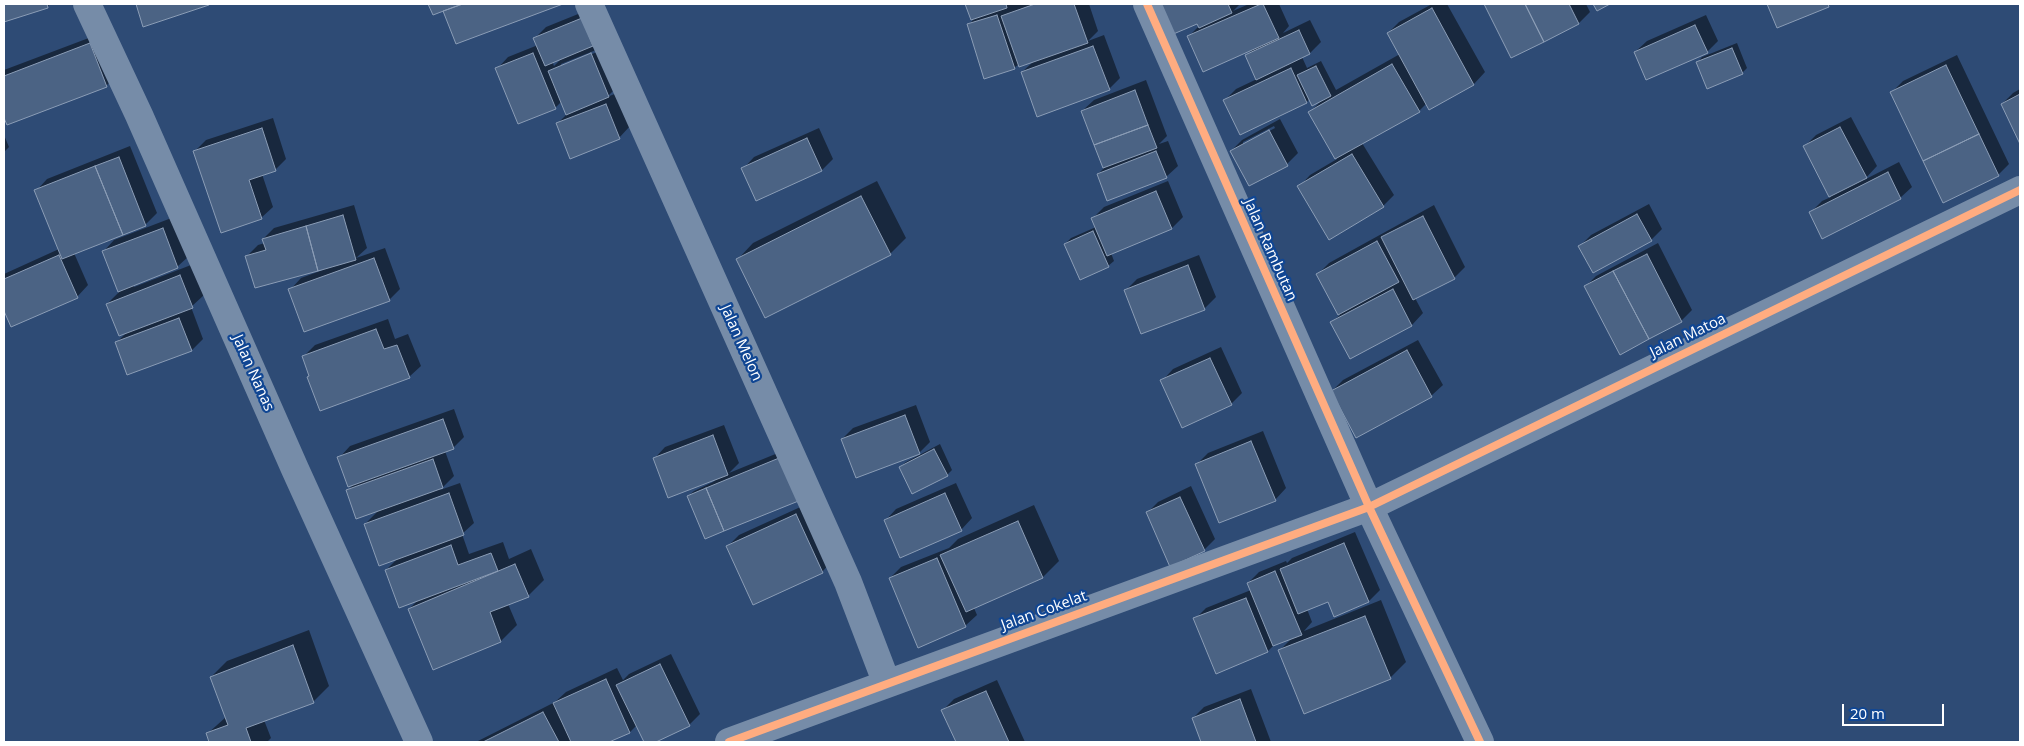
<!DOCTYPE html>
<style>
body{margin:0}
#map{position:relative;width:2024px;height:746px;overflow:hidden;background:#2e4b75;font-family:"Open Sans",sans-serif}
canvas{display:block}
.frame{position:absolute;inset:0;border:5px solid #fff;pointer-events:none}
.scale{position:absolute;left:1842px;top:704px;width:102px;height:22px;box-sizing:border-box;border:2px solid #fff;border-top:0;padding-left:6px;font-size:15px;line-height:18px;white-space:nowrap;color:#fff;-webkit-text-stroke:4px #104693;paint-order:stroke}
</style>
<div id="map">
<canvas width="2024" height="746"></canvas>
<div class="frame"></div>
<div class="scale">20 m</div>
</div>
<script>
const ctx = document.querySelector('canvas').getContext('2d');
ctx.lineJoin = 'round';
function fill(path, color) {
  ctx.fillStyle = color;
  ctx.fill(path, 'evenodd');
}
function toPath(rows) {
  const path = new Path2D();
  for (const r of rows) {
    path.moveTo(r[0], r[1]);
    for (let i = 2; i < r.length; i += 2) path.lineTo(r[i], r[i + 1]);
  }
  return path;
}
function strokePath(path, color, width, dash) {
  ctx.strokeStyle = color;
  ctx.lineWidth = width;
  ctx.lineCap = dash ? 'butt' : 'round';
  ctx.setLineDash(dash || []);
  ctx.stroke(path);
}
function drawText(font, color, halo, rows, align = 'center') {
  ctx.font = font + ' "Open Sans",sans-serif';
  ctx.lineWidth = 4.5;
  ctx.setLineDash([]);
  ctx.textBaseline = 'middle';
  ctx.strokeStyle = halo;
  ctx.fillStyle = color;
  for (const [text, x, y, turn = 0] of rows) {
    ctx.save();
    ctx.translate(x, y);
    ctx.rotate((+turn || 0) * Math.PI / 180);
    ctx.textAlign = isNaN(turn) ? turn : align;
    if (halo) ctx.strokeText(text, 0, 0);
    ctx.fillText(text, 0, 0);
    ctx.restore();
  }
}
fill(toPath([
 [4,4,50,4,47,7,4,21],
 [137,4,208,4,144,25],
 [429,4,559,4,457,42,444,10,433,14],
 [967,4,1089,4,1098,31,1088,41,1104,35,1120,78,1109,89,1022,72,1034,61,1019,64,1014,68,968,25,973,20],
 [1158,4,1240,4,1233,11,1249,4,1279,4,1289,26,1283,33,1310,20,1321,42,1310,53,1302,57,1307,68,1321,61,1336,90,1400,54,1388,33,1399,22,1432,4,1447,4,1485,72,1474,84,1429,108,1427,103,1419,111,1362,143,1394,195,1383,206,1299,187,1310,175,1337,159,1310,112,1322,100,1310,98,1307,102,1241,134,1225,100,1236,89,1257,79,1246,56,1254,48,1188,37,1199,26,1198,22],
 [1486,4,1586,4,1590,12,1579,23,1511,56],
 [1769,4,1831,4,1777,26],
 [593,8,604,34,589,48,602,43,619,85,607,97,617,93,630,126,619,138,557,124,567,114,562,101,555,108,497,69,508,57,538,45,535,38,546,27],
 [596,50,597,52,561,67,561,64],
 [564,56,554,66,552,61],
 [1706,15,1718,41,1707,52,1635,52,1647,41],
 [102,33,117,75,106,86,7,124,4,115,4,70],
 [1737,43,1747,68,1742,73,1697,63,1702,57],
 [1957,55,2009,164,1998,175,1892,92,1903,81],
 [1146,80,1167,136,1159,144,1168,141,1178,166,1166,177,1098,174,1104,168,1082,111,1094,100],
 [2020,89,2020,140,2002,104,2013,93],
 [1851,117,1877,166,1864,180,1899,162,1912,187,1900,198,1823,237,1811,212,1822,201,1831,197,1805,146,1816,135],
 [273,118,286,159,275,170,262,174,273,207,261,218,195,151,206,140],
 [1280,119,1298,153,1287,164,1231,151,1242,140],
 [1274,126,1275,128,1243,145,1243,142],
 [819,128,833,159,822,170,756,199,743,169,754,157],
 [4,135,9,147,4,152],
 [130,146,157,213,145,225,74,253,88,285,77,297,11,325,4,308,4,274,59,249,36,191,47,179],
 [877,181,906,238,890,254,738,259,753,243],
 [1168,181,1183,217,1172,228,1111,253,1114,261,1108,266,1065,244,1071,238,1096,227,1093,218,1104,207],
 [1649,204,1662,229,1651,240,1580,246,1591,235],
 [354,205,367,248,356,258,385,248,400,289,389,300,290,290,301,278,323,270,323,268,247,256,258,245,265,243,263,239,274,228],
 [1434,205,1465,267,1454,278,1415,298,1423,313,1412,325,1350,357,1332,322,1340,315,1318,274,1329,263],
 [174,217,189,256,177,267,133,284,134,287,191,265,204,295,191,307,203,339,192,350,128,373,116,343,127,332,107,304,119,292,103,252,114,240],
 [1658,243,1692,310,1681,321,1585,287,1596,276],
 [1199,255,1216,297,1204,309,1126,290,1137,279],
 [388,319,395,339,408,334,421,366,409,377,310,376,303,357,315,345],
 [1418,340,1443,385,1431,396,1332,391,1343,380],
 [1221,347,1242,393,1231,404,1162,381,1173,369],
 [916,405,930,442,917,455,842,439,853,428],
 [454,409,464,437,453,448,445,451,454,476,440,490,460,483,474,523,462,534,469,554,503,542,509,559,531,549,544,580,528,596,508,604,517,625,501,641,434,668,409,609,419,599,386,570,399,557,365,524,380,509,348,490,354,484,339,458,350,446],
 [724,425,739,463,729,473,795,446,812,488,688,496,694,491,713,482,718,478,654,459,665,447],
 [1263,431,1286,488,1275,500,1197,464,1208,453],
 [940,444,952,470,947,475,900,467,906,462],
 [956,483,972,518,961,530,885,521,896,509],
 [1191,486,1215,539,1204,550,1147,513,1158,502],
 [807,504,833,560,822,572,728,546,739,535],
 [1034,505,1059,561,1043,577,974,608,977,615,965,626,890,578,901,567,949,548,958,539],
 [1355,532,1380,590,1369,601,1329,601,1307,609,1312,622,1304,631,1381,600,1406,662,1390,678,1280,650,1293,637,1275,644,1268,651,1217,672,1195,619,1206,608,1251,590,1248,583,1259,572,1286,561,1287,563,1292,558],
 [309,630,329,686,313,702,264,720,271,738,267,742,206,742,210,741,207,734,226,717,211,677,227,661],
 [671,654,700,714,689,725,653,742,645,742,637,725,630,732,606,742,476,742,555,702,566,692,617,668,623,680,629,674],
 [997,680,1025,742,957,742,943,710,954,699],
 [1251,689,1271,742,1203,742,1193,718,1204,707]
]), '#0007');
const building = toPath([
 [4,4,47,4,48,8,4,22,4,4],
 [136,4,209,4,209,5,143,27,136,4],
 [428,4,462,4,433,15,428,4],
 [463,4,563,4,456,44,443,11,463,4],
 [965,4,1006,4,1007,8,971,20,965,4],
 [1035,4,1074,4,1088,43,1019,67,1001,16,1035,4],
 [1157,4,1228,4,1232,13,1199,28,1197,24,1171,35,1157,4],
 [1261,4,1263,4,1279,38,1203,72,1187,36,1261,4],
 [1484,4,1525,4,1544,42,1511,58,1484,4],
 [1525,4,1569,4,1579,24,1544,42,1525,4],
 [1593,4,1610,4,1597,11,1593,4],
 [1767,4,1828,4,1829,7,1777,28,1767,4],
 [1432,8,1474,85,1429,110,1387,33,1432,8],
 [997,15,1015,69,984,79,967,24,997,15],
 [582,18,593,46,545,66,533,38,582,18],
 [1695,25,1708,53,1646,80,1634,52,1695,25],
 [1299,30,1310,54,1256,80,1245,55,1299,30],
 [90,43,107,87,7,125,4,118,4,76,90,43],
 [1093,46,1110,90,1037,117,1021,72,1093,46],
 [1732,48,1743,74,1707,89,1696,62,1732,48],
 [533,53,556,109,518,124,495,68,533,53],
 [591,53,609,97,566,115,548,71,591,53],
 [1392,64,1420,112,1335,159,1308,112,1392,64],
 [1946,65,1979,134,1923,161,1890,92,1946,65],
 [1316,66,1331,96,1312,106,1297,75,1316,66],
 [1291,68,1307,103,1240,135,1223,100,1291,68],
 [1135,90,1148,125,1094,145,1081,111,1135,90],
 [2020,94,2020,144,2001,104,2020,94],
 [606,104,620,139,570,159,556,123,606,104],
 [1148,125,1157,148,1103,168,1094,145,1148,125],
 [1840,127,1867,178,1829,197,1803,146,1840,127],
 [262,128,276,171,249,180,262,219,221,233,193,151,262,128],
 [1269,130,1288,166,1249,186,1230,151,1269,130],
 [1979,134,1999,176,1943,203,1923,161,1979,134],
 [807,138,822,171,756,201,741,168,807,138],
 [1156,151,1167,178,1107,201,1097,174,1156,151],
 [1352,154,1384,207,1329,240,1297,186,1352,154],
 [119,157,146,226,123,235,95,166,119,157],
 [95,166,123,235,62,259,34,190,95,166],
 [1888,172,1901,199,1822,239,1809,212,1888,172],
 [1156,191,1172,229,1107,256,1091,218,1156,191],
 [861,196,891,255,765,318,736,259,861,196],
 [1637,214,1652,241,1593,273,1578,246,1637,214],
 [343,215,356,260,318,271,306,226,343,215],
 [1423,216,1455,279,1413,300,1381,237,1423,216],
 [306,226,318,271,255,288,245,256,266,250,262,239,306,226],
 [163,228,178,268,118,292,102,251,163,228],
 [1093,231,1109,267,1080,280,1064,244,1093,231],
 [1377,241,1399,282,1338,315,1316,274,1377,241],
 [1647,254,1682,322,1649,339,1613,271,1647,254],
 [59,255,78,298,11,327,4,311,4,279,59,255],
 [374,258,390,301,304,332,288,289,374,258],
 [1188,265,1205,310,1141,334,1124,290,1188,265],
 [1613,271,1649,339,1620,355,1584,286,1613,271],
 [180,275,193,308,119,336,106,304,180,275],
 [1393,289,1412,326,1350,359,1330,322,1393,289],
 [179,318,192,351,127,375,115,342,179,318],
 [376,329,384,349,397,345,410,378,320,411,307,377,309,376,302,356,376,329],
 [1407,350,1432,397,1356,438,1331,391,1407,350],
 [1210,358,1232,405,1182,428,1160,380,1210,358],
 [905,415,920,454,856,478,841,439,905,415],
 [443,419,454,449,348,487,337,457,443,419],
 [713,435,728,475,668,498,653,458,713,435],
 [1251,441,1276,501,1219,523,1195,464,1251,441],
 [934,449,948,476,912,494,899,467,934,449],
 [784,456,801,500,724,531,706,488,784,456],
 [433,459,443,488,356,519,346,490,433,459],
 [706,488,724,531,705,539,687,496,706,488],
 [449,493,464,535,379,566,364,524,449,493],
 [945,493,962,531,900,558,884,520,945,493],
 [1180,497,1205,551,1170,567,1146,512,1180,497],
 [796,514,823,573,753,605,726,546,796,514],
 [1018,521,1043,578,966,612,940,555,1018,521],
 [1344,543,1369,602,1334,617,1328,602,1298,614,1280,569,1344,543],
 [451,545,458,565,491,553,498,571,399,608,385,570,451,545],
 [937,558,966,627,918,648,889,578,937,558],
 [515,564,529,597,490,612,501,642,433,670,408,609,515,564],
 [1275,571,1302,635,1273,646,1247,583,1275,571],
 [1246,598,1268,652,1216,674,1193,618,1246,598],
 [1365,616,1391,679,1304,714,1278,650,1365,616],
 [293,645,314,703,246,728,251,742,209,742,206,733,228,725,210,677,293,645],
 [660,664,690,726,656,742,644,742,616,685,660,664],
 [606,679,630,733,609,742,571,742,553,703,606,679],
 [986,691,1009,742,956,742,941,710,986,691],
 [1240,699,1256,742,1201,742,1192,718,1240,699],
 [543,712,559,742,483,742,543,712]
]);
fill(building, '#4b6384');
strokePath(building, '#8b9db6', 1);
strokePath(toPath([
 [87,4,139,115,295,469,419,742],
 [589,4,848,582,887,684],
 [1147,4,1369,507,1480,742],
 [729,742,1369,507,2020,190]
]), '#768ca8', 28);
strokePath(toPath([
 [1147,4,1369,507,1480,742],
 [729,742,1369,507,2020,190]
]), '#ffac80', 8);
drawText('15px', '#fff', '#104693', [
 ["Jalan Rambutan",1270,250,66],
 ["Jalan Matoa",1688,336,-26],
 ["Jalan Melon",741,343,66],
 ["Jalan Nanas",253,373,66],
 ["Jalan Cokelat",1044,611,-20]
]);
</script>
